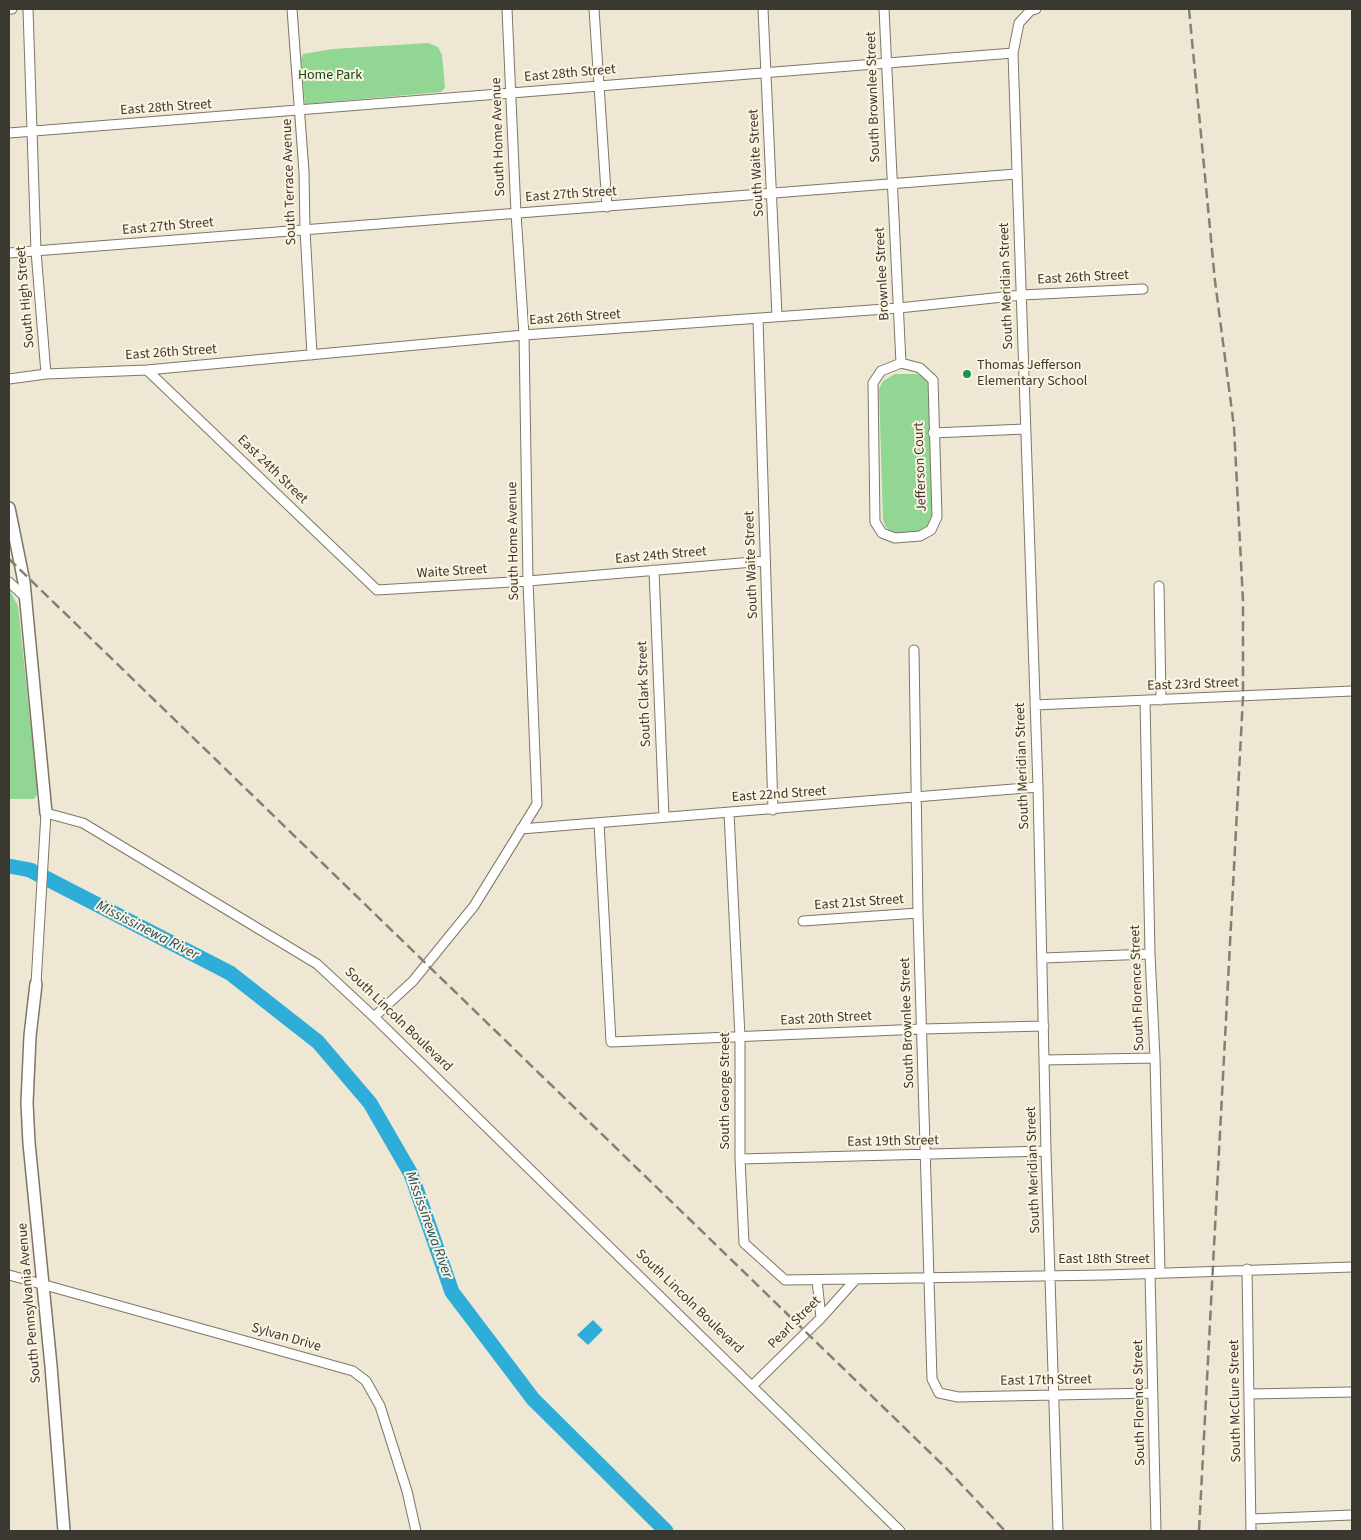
<!DOCTYPE html>
<style>
body{margin:0}
#map{position:relative;width:1361px;height:1540px;overflow:hidden;background:#eee7d4;font-family:"Source Sans 3",sans-serif}
canvas{display:block}
.frame{position:absolute;inset:0;border:10px solid #3b3831;pointer-events:none}
</style>
<div id="map">
<canvas width="1361" height="1540"></canvas>
<div class="frame"></div>
</div>
<script>
const ctx = document.querySelector('canvas').getContext('2d');
ctx.lineJoin = 'round';
function fill(path, color) {
  ctx.fillStyle = color;
  ctx.fill(path, 'evenodd');
}
function toPath(rows) {
  const path = new Path2D();
  for (const r of rows) {
    path.moveTo(r[0], r[1]);
    for (let i = 2; i < r.length; i += 2) path.lineTo(r[i], r[i + 1]);
  }
  return path;
}
function strokePath(path, color, width, dash) {
  ctx.strokeStyle = color;
  ctx.lineWidth = width;
  ctx.lineCap = dash ? 'butt' : 'round';
  ctx.setLineDash(dash || []);
  ctx.stroke(path);
}
function drawText(font, color, halo, rows, align = 'center') {
  ctx.font = font + ' "Source Sans 3",sans-serif';
  ctx.lineWidth = 4;
  ctx.setLineDash([]);
  ctx.textBaseline = 'middle';
  ctx.strokeStyle = halo;
  ctx.fillStyle = color;
  for (const [text, x, y, turn = 0] of rows) {
    ctx.save();
    ctx.translate(x, y);
    ctx.rotate((+turn || 0) * Math.PI / 180);
    ctx.textAlign = isNaN(turn) ? turn : align;
    if (halo) ctx.strokeText(text, 0, 0);
    ctx.fillText(text, 0, 0);
    ctx.restore();
  }
}
fill(toPath([
 [428,43,438,47,442,55,445,88,441,92,305,104,301,59,303,54,333,49],
 [895,374,917,374,923,376,928,383,929,391,932,517,932,524,922,533,895,535,886,527,883,520,879,389,883,381],
 [9,589,18,606,38,793,34,799,9,799]
]), '#91d692');
fill(toPath([
 [593,1320,603,1330,588,1345,577,1335]
]), '#2fadd9');
strokePath(toPath([
 [9,866,30,870,230,973,318,1042,370,1103,411,1174,452,1292,533,1399,666,1531]
]), '#2fadd9', 15);
const minor = toPath([
 [9,9,12,9],
 [28,9,36,251,46,374],
 [292,9,304,172,305,230,312,355],
 [594,9,607,207],
 [763,9,777,316],
 [884,9,901,363],
 [1036,9,1031,10,1019,23,1013,53,1038,787,1046,1151,1058,1531],
 [9,133,1013,53],
 [9,253,1016,174],
 [758,319,773,810],
 [901,363,920,368,933,380,937,517,931,530,920,536,895,538,882,533,875,522,873,383,881,371,901,363],
 [147,370,377,590,528,581,765,561],
 [9,379,46,374,147,370,524,335,899,308,1022,295,1143,289],
 [933,433,1025,429],
 [654,570,664,817],
 [9,582,24,596],
 [1159,586,1161,700],
 [914,650,918,913,932,1379,939,1393,958,1397,1153,1393],
 [1145,701,1150,954,1155,1058,1160,1273],
 [1035,705,1352,691],
 [729,813,740,1037,740,1159,744,1243,785,1280,1105,1275,1352,1267],
 [599,823,611,1042,922,1029,1044,1026],
 [521,829,1038,787],
 [803,921,918,913],
 [1043,958,1150,954],
 [36,984,46,813,83,823,317,964,374,1017,900,1531],
 [374,1017,413,981,474,906,537,804,528,581,524,335,516,213,507,9],
 [1045,1060,1155,1058],
 [740,1159,1046,1151],
 [1247,1269,1251,1531],
 [1150,1274,1156,1531],
 [9,1275,353,1371,366,1381,380,1406,407,1491,416,1531],
 [817,1280,821,1318],
 [753,1385,821,1318,856,1279],
 [1250,1394,1352,1392],
 [1251,1519,1352,1515]
]);
const tertiary = toPath([
 [9,508,24,582,46,813],
 [36,984,30,1036,27,1103,29,1143,51,1366,64,1531]
]);
strokePath(minor, '#7e7766', 11);
strokePath(tertiary, '#7e7766', 14);
strokePath(minor, '#fff', 9);
strokePath(tertiary, '#fff', 11);
strokePath(toPath([
 [1189,9,1215,281,1234,427,1243,601,1243,697,1199,1531],
 [9,559,947,1469,1005,1531]
]), '#847f73', 2.5, [10, 5]);
for (const [x, y, r, color] of [
 [967,374,5,"#169755"]
]) {
  const dot = new Path2D();
  dot.arc(x, y, r, 0, 2 * Math.PI);
  ctx.fillStyle = color;
  ctx.fill(dot);
  strokePath(dot, '#fcf4e1', 2);
}
drawText('14px', '#3b3831', '#fcf4e1', [
 ["East 28th Street",570,74,-5],
 ["South Brownlee Street",874,97,-92],
 ["East 28th Street",166,108,-4],
 ["South Home Avenue",499,137,-92],
 ["South Waite Street",757,163,-93],
 ["South Terrace Avenue",290,182,-92],
 ["East 27th Street",571,195,-4],
 ["East 27th Street",168,227,-5],
 ["Brownlee Street",883,274,-93],
 ["East 26th Street",1083,278,-3],
 ["South Meridian Street",1007,286,-92],
 ["South High Street",26,297,-95],
 ["East 26th Street",575,318,-4],
 ["East 26th Street",171,353,-4],
 ["Jefferson Court",921,467,-92],
 ["East 24th Street",272,470,44],
 ["South Home Avenue",514,541,-91],
 ["East 24th Street",661,556,-5],
 ["South Waite Street",752,565,-92],
 ["Waite Street",452,572,-4],
 ["East 23rd Street",1193,685,-2],
 ["South Clark Street",645,694,-92],
 ["South Meridian Street",1023,766,-92],
 ["East 22nd Street",779,795,-4],
 ["East 21st Street",859,903,-4],
 ["South Florence Street",1138,988,-92],
 ["East 20th Street",826,1019,-3],
 ["South Lincoln Boulevard",398,1020,44],
 ["South Brownlee Street",908,1023,-92],
 ["South George Street",726,1091,-90],
 ["East 19th Street",893,1142,-1],
 ["South Meridian Street",1034,1170,-92],
 ["East 18th Street",1104,1260],
 ["South Lincoln Boulevard",689,1302,44],
 ["South Pennsylvania Avenue",30,1303,-95],
 ["Pearl Street",795,1323,-45],
 ["Sylvan Drive",286,1338,16],
 ["East 17th Street",1046,1381,-1],
 ["South McClure Street",1236,1401,-91],
 ["South Florence Street",1140,1403,-91]
]);
drawText('14px', '#114416', '#fcf4e1', [
 ["Home Park",330,76]
]);
drawText('14px', '#3b3831', '#fcf4e1', [
 ["Thomas Jefferson",977,366],
 ["Elementary School",977,382]
], 'left');
drawText('italic 15px', '#215265', '#fcf4e1', [
 ["Mississinewa River",147,931,27],
 ["Mississinewa River",428,1225,70]
]);
</script>
